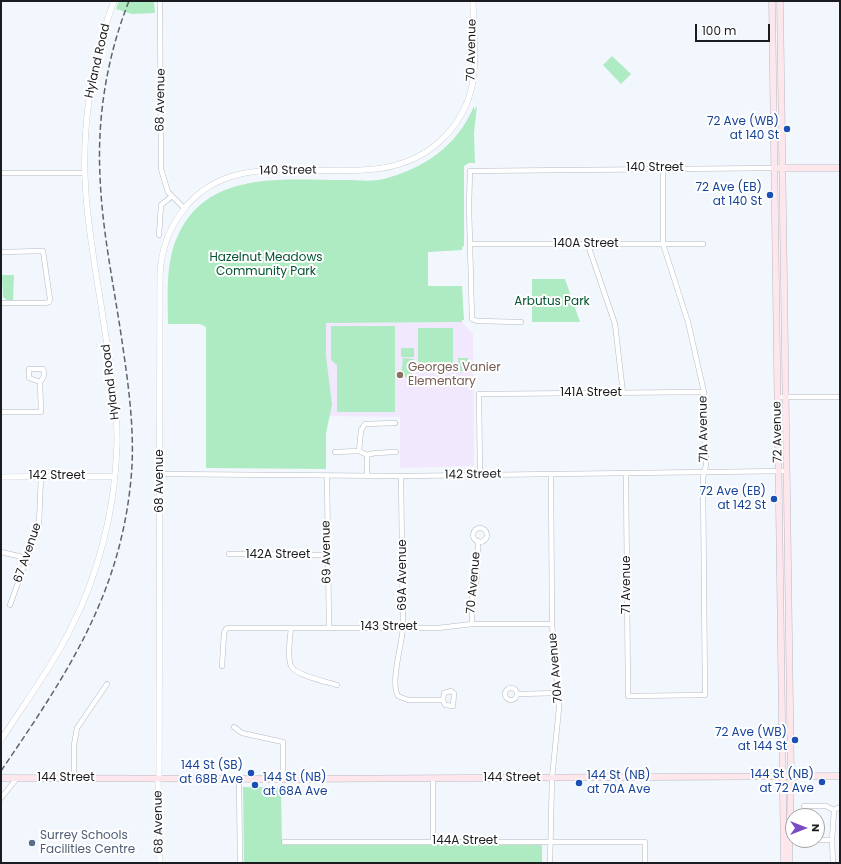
<!DOCTYPE html>
<style>
body{margin:0}
#map{position:relative;width:841px;height:864px;overflow:hidden;background:#f2f7fe;font-family:Poppins,sans-serif}
canvas{display:block}
.frame{position:absolute;inset:0;border:2px solid #1a1c1f;pointer-events:none}
.north{position:absolute;left:785px;top:808px;width:40px;height:40px;box-sizing:border-box;background:#fff;border:1px solid #a3a4a5;border-radius:50%;rotate:90deg;font-size:11px;font-weight:700;line-height:16px;text-align:center;color:#1a1c1f}
.north::after{content:'';display:block;margin:auto;width:14px;height:18px;background:#7a4cc4;clip-path:polygon(50% 0,100% 100%,50% 72%,0 100%)}
.scale{position:absolute;left:695px;top:24px;width:75px;height:18px;box-sizing:border-box;border:2px solid #1a1c1f;border-top:0;padding-left:5px;font-size:12px;line-height:14px;white-space:nowrap;color:#1a1c1f;-webkit-text-stroke:3px #fff;paint-order:stroke}
</style>
<div id="map">
<canvas width="841" height="864"></canvas>
<div class="frame"></div>
<div class="north">N</div>
<div class="scale">100 m</div>
</div>
<script>
const context = document.querySelector('canvas').getContext('2d');
context.lineJoin = 'round';
function fill(path, color) { context.fillStyle = color; context.fill(path, 'evenodd'); }
function strokePath(path, color, width, dash) { context.strokeStyle = color; context.lineWidth = width; context.lineCap = dash ? 'butt' : 'round'; context.setLineDash(dash || []); context.stroke(path); }
function label(font, color, halo, rows, align = 'center') {
  context.font = font + ' Poppins,sans-serif'; context.lineWidth = 4; context.setLineDash([]); context.textBaseline = 'middle'; context.strokeStyle = halo; context.fillStyle = color; for (const [text, x, y, turn = 0] of rows) {
    context.save(); context.translate(x, y); context.rotate((+turn || 0) * Math.PI / 180); context.textAlign = isNaN(turn) ? turn : align; if (halo) context.strokeText(text, 0, 0); context.fillText(text, 0, 0); context.restore();
  }
}
fill(new Path2D(`
 M462,322L473,334L474,466L400,468V417L326,416V323Z`), '#f1e8fe');
fill(new Path2D(`
 M119,1H154L155,13L132,14L116,9Z
 M612,56L631,74L621,84L603,65Z
 M474,106V110L477,106L474,133L475,163H469L464,166V246L462,247V250L428,252V286H462L464,320H462V322L326,323V356L332,405L326,433V469L206,468V327L200,324H168C168,300 166,275 172,252C196,168 278,180 345,180C358,180 372,182 384,179C425,168 457,146 474,106Z
 M2,275H14L13,300H7L3,297Z
 M532,279H565L580,322H532Z
 M331,326H395V412H337V365L331,360Z
 M418,328H453V372H418Z
 M401,348H414V357H401Z
 M403,358L414,359L412,374L407,378L401,375Z
 M458,358H468V371H459Z
 M243,787H281L282,845H542V863H244Z`), '#aeeac2');
const minor = new Path2D(`
 M160,1L161,169L168,192L184,208
 M1,173H85
 M159,235L161,205L172,196
 M470,244H703
 M588,245L615,324L623,393
 M1,252L43,251L50,299L49,302L45,303H1
 M521,322L477,321L472,319L469,207L470,171L774,168
 M777,397H840
 M1,412H41L40,382C44,377 45,375 43,369H29V378L40,382
 M359,451L361,430L365,424L395,423
 M335,452L359,451L367,455L375,453L396,452
 M626,473L628,696L705,695L703,478L706,465L704,392L688,322L663,244V168
 M160,474L401,476L787,471
 M480,475L479,394L704,392
 M327,476L329,628
 M367,476V455
 M401,476L403,627C402,645 390,682 398,696L408,700H443
 M473 535a7 7 0 1 1 14 0a7 7 0 1 1-14 0Z
 M1,552L27,558
 M229,554L327,555
 M10,605L39,524L41,476
 M472,624V597L477,578L478,541
 M291,628C290,639 287,656 291,666C295,675 327,682 337,685
 M222,666L224,633L226,629L228,628H438L472,624H552
 M505 694a6 6 0 1 1 12 0a6 6 0 1 1-12 0Z
 M451,691L454,693L453,706L445,705L443,700L444,693Z
 M517,694L559,693
 M234,727L242,733L283,742V779
 M74,778V745L77,728L107,684
 M433,778V841
 M239,779L240,863
 M1,798L17,778
 M804,806H826L834,810L840,807
 M790,840H832
 M284,842H645V863
 M550,863L552,778L559,708L552,624L551,474
 M833,863L832,840L834,810`);
const tertiary = new Path2D(`
 M1,477L114,476
 M1,740C24,704 50,670 69,632C99,575 115,509 117,445C118,403 109,360 103,318C97,278 89,236 86,195C81,129 91,63 114,1
 M159,777L160,275C161,252 167,232 181,213C242,127 367,208 439,142C452,131 462,116 468,100C479,72 473,31 473,1
 M158,781L160,863`);
const secondary = new Path2D(`
 M772,1L784,863
 M780,1L791,777L789,863
 M779,168H840
 M1,778L283,779L840,776`);
strokePath(minor, '#b5bac2', 5.5);
strokePath(tertiary, '#b5bac2', 6);
strokePath(secondary, '#b5bac2', 7);
strokePath(minor, '#fff', 4.5);
strokePath(tertiary, '#fff', 5.5);
strokePath(secondary, '#fee7ec', 6);
strokePath(new Path2D(`
 M1,771C69,671 124,590 132,466C134,424 128,382 122,341C114,286 102,231 100,176C97,117 107,56 129,1`), '#616468', 1.5, [6, 3]);
for (const [x, y, r, color] of [
 [787,129,4,"#1a4fb4"],
 [770,195,4,"#1a4fb4"],
 [400,375,4,"#8d6e63"],
 [774,499,4,"#1a4fb4"],
 [795,740,4,"#1a4fb4"],
 [251,773,4,"#1a4fb4"],
 [822,782,4,"#1a4fb4"],
 [579,783,4,"#1a4fb4"],
 [255,785,4,"#1a4fb4"],
 [32,843,4,"#5c6f8a"]
]) { const dot = new Path2D(); dot.arc(x, y, r, 0, 2 * Math.PI); context.fillStyle = color; context.fill(dot); strokePath(dot, '#fff', 1.5); }
label('12px', '#1a1c1f', '#fff', [
 ["70 Avenue",472,50,-89],
 ["Hyland Road",98,61,-77],
 ["68 Avenue",161,100,-89],
 ["140 Street",655,168],
 ["140 Street",288,171,-1],
 ["140A Street",586,244],
 ["Hyland Road",111,382,-97],
 ["141A Street",591,393],
 ["71A Avenue",704,429,-91],
 ["72 Avenue",778,432,-91],
 ["142 Street",473,475,-1],
 ["142 Street",57,476],
 ["68 Avenue",160,481,-90],
 ["69 Avenue",327,552,-91],
 ["67 Avenue",28,553,-71],
 ["142A Street",278,555],
 ["69A Avenue",403,575,-90],
 ["70 Avenue",474,583,-85],
 ["71 Avenue",627,585,-90],
 ["143 Street",389,627],
 ["70A Avenue",556,668,-95],
 ["144 Street",66,778],
 ["144 Street",512,778],
 ["68 Avenue",159,822,-91],
 ["144A Street",465,841]
]);
label('12px', '#164399', '#fff', [
 ["72 Ave (WB)",779,122],
 ["at 140 St",779,136],
 ["72 Ave (EB)",762,188],
 ["at 140 St",762,202],
 ["72 Ave (EB)",766,492],
 ["at 142 St",766,506],
 ["72 Ave (WB)",787,733],
 ["at 144 St",787,747],
 ["144 St (SB)",243,766],
 ["at 68B Ave",243,780],
 ["144 St (NB)",814,775],
 ["at 72 Ave",814,789],
 ["144 St (NB)",587,776,"left"],
 ["at 70A Ave",587,790,"left"],
 ["144 St (NB)",263,778,"left"],
 ["at 68A Ave",263,792,"left"]
], 'right');
label('12px', '#02542e', '#fff', [
 ["Hazelnut Meadows",266,258],
 ["Community Park",266,272],
 ["Arbutus Park",552,302]
]);
label('12px', '#785e54', '#fff', [
 ["Georges Vanier",408,368],
 ["Elementary",408,382]
], 'left');
label('12px', '#4e5e75', '#fff', [
 ["Surrey Schools",40,836],
 ["Facilities Centre",40,850]
], 'left');
</script>
